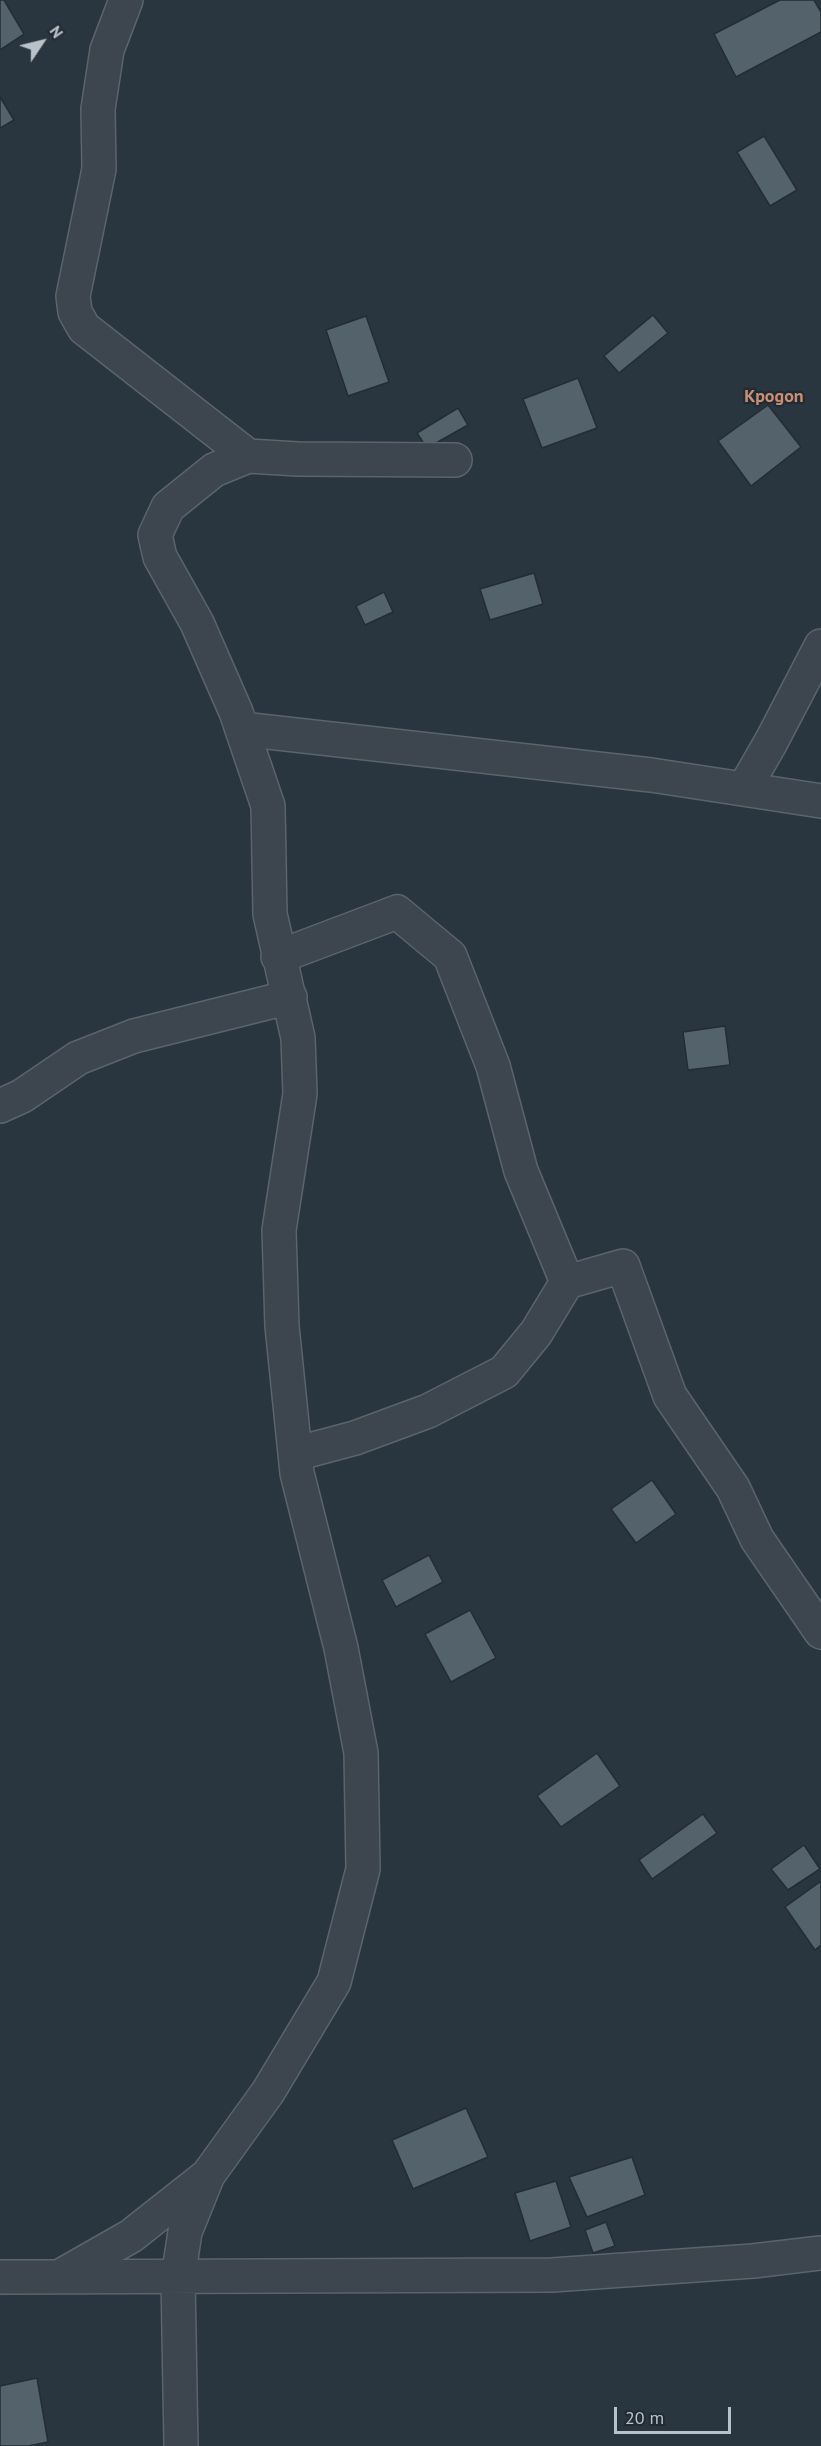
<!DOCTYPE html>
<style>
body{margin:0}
#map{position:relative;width:821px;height:2446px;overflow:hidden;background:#29353f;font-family:"PT Sans",sans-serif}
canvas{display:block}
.north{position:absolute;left:12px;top:12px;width:60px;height:60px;-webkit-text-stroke:4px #212b34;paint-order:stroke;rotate:55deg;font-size:16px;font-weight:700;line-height:24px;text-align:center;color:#b9c1c9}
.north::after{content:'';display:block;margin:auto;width:21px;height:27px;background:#b9c1c9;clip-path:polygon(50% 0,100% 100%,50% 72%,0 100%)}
.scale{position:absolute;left:614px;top:2407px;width:117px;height:27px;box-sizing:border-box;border:3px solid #b9c1c9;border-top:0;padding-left:8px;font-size:18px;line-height:21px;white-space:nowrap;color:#b9c1c9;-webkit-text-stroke:4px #212b34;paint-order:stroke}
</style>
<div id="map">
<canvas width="821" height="2446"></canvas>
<div class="north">N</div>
<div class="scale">20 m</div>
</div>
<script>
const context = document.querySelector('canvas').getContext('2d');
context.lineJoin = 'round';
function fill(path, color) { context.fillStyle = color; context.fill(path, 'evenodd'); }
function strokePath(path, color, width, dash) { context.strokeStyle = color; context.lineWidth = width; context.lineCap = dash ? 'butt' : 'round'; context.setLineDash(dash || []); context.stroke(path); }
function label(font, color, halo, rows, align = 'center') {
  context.font = font + ' "PT Sans",sans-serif'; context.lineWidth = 4.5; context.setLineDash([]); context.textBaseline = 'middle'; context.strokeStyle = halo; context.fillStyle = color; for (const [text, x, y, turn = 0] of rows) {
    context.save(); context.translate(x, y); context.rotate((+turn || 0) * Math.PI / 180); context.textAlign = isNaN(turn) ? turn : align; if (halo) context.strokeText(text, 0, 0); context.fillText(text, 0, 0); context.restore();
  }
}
const building = new Path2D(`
 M0,0H4L24,34L0,50Z
 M780,0H814L821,12V32L736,77L714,34Z
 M0,97L14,120L0,128Z
 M764,136L797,190L770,206L737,152Z
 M653,315L668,333L619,373L604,356Z
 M366,316L389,382L348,396L326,330Z
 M578,378L597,428L542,448L523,399Z
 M768,405L801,447L751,486L718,441Z
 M458,408L468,425L427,448L417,433Z
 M534,573L543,604L490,620L480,589Z
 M384,592L393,612L365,625L356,606Z
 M725,1026L730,1065L688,1070L683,1032Z
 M652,1480L676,1514L636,1543L611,1509Z
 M429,1555L443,1582L396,1607L382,1580Z
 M470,1610L496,1658L451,1682L425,1634Z
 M597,1753L620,1786L561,1827L537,1796Z
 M703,1814L717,1833L652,1879L639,1860Z
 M804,1845L820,1869L788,1890L771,1869Z
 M821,1881V1945L815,1950L785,1907Z
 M466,2108L488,2157L413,2189L392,2140Z
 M632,2157L645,2195L587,2217L569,2177Z
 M556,2181L571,2227L530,2241L515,2193Z
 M606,2222L615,2246L593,2253L585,2230Z
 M37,2378L48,2442L28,2446H0V2386Z`);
fill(building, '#54626b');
strokePath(building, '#232d36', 1.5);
const minor = new Path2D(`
 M126,0L107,50L98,109L99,169L73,296L75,312L84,328L248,456
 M242,729L651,775L821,801
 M744,789L771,742L821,646
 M278,957L397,912L450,956L493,1066L521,1171L567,1282L536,1333L504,1372L428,1411L355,1438L295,1454
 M0,1106L22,1096L78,1058L134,1036L290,997
 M567,1282L623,1266L670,1396L733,1488L757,1539L821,1632
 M0,2277L552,2275L753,2261L821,2253
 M59,2277L131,2236L207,2176
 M181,2446L178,2278L185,2232L208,2175L268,2092L334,1982L363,1869L361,1753L341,1648L297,1473L282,1326L279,1230L300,1094L298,1038L270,914L268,806L236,712L197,623L160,557L155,535L168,507L214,470L248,456L298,459L455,460`);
strokePath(minor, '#5a646c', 36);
strokePath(minor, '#3d464f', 33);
label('bold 18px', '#cb8e73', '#212b34', [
 ["Kpogon",774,397]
]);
</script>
